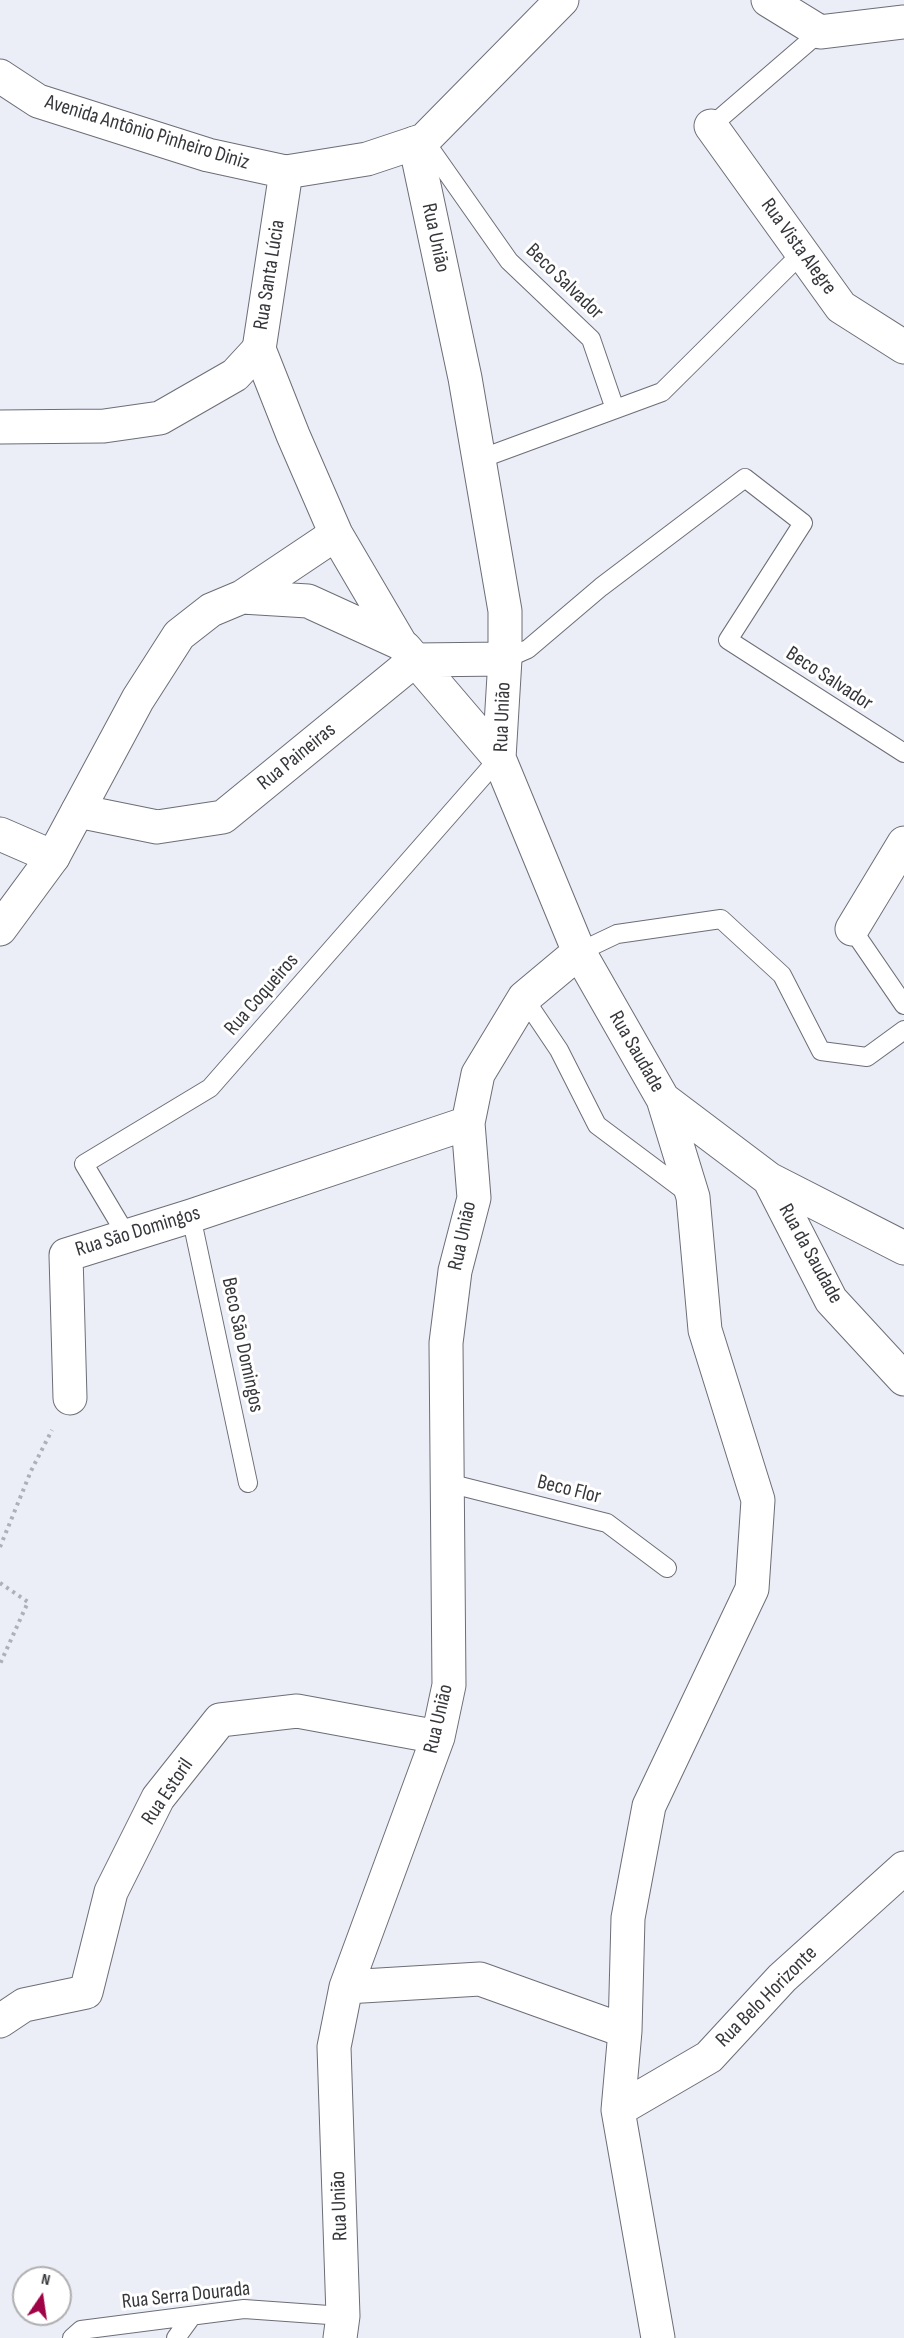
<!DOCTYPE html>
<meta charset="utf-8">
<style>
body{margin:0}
#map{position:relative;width:904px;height:2338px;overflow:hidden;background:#ebedf7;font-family:"Sofia Sans Condensed",sans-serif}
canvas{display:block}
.north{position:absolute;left:12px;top:2266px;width:60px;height:60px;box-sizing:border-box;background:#fff;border:2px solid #afafb1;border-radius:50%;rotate:13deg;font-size:16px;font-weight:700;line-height:24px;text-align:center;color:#36373b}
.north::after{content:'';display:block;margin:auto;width:21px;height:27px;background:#a00345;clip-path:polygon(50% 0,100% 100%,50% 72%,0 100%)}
</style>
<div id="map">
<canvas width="904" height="2338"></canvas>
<div class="north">N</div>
</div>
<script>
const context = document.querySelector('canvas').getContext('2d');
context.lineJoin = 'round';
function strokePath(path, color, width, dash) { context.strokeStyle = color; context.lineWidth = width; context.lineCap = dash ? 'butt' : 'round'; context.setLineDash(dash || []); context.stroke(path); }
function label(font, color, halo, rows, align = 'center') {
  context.font = font + ' "Sofia Sans Condensed",sans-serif'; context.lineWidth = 6; context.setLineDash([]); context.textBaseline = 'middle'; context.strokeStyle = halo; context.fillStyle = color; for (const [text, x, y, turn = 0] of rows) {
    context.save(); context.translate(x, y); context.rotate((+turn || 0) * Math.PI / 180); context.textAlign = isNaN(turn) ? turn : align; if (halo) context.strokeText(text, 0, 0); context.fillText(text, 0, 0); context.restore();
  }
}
const lane = new Path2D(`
 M711,126L820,32
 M424,140L509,261L591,339L615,409
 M480,459L662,392L802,253
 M505,659L528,649L601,587L745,478L803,523L728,640L904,753
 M852,929L904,1005
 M579,952L617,934L721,919L782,975L821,1051L867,1057L904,1030
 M524,998L559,1050L597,1125L689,1194
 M191,1216L248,1483
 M127,1236L84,1164L210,1088L499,758
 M448,1483L607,1523L667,1568
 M72,2338L81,2330L244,2309L343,2316
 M176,2338L192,2316`);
const street = new Path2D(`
 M768,0L820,32L904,22
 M711,126L841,307L904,347
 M0,427L104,426L160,418L235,375L259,349
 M405,648L499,758
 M78,811L157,827L223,817L415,660L505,659
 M0,834L53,857
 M852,929L904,843
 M579,952L663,1099L769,1179L904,1248
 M769,1179L831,1300L904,1379
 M70,1398L66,1255L191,1216L468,1123
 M346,1987L480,1979L625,2031
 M0,2021L24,2005L86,1992L111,1892L158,1798L220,1720L297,1711L438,1737
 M618,2110L709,2057L782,1978L904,1868
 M340,2338L343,2316L334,2047L346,1987L438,1737L449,1685L446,1343L455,1271L474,1198L468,1123L478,1074L524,998L579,952L499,758L505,659V611L465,378L415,143
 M658,2338L618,2110L625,2031L628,1918L649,1806L752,1589L758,1500L705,1330L693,1197L663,1099`);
const secondary = new Path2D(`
 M0,76L38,101L208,155L286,172L367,159L424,140L562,0
 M286,172L259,349L293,435L336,534L400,643
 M242,597L308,601L400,643
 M0,929L53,857L138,699L179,635L211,610L242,597L336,534`);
strokePath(lane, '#6c6e77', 20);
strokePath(street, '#6c6e77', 35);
strokePath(secondary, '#6c6e77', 35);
strokePath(new Path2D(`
 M0,1547L31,1471L52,1430
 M0,1583L28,1602L0,1664`), '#aeb0b8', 4, [3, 4.5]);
strokePath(lane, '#fff', 18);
strokePath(street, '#fff', 33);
strokePath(secondary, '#fff', 33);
label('21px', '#36373b', '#fff', [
 ["Avenida Antônio Pinheiro Diniz",147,133,17],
 ["Rua União",435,238,78],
 ["Rua Vista Alegre",798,247,54],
 ["Rua Santa Lúcia",270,275,-81],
 ["Beco Salvador",564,282,44],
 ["Beco Salvador",829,679,33],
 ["Rua União",503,717,-88],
 ["Rua Paineiras",297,757,-39],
 ["Rua Coqueiros",262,995,-49],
 ["Rua Saudade",636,1052,60],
 ["Rua São Domingos",138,1232,-17],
 ["Rua União",463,1236,-78],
 ["Rua da Saudade",810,1254,61],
 ["Beco São Domingos",242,1345,78],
 ["Beco Flor",569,1490,14],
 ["Rua União",439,1719,-77],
 ["Rua Estoril",168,1792,-56],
 ["Rua Belo Horizonte",767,1997,-45],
 ["Rua União",340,2206,-92],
 ["Rua Serra Dourada",186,2296,-6]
]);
</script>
